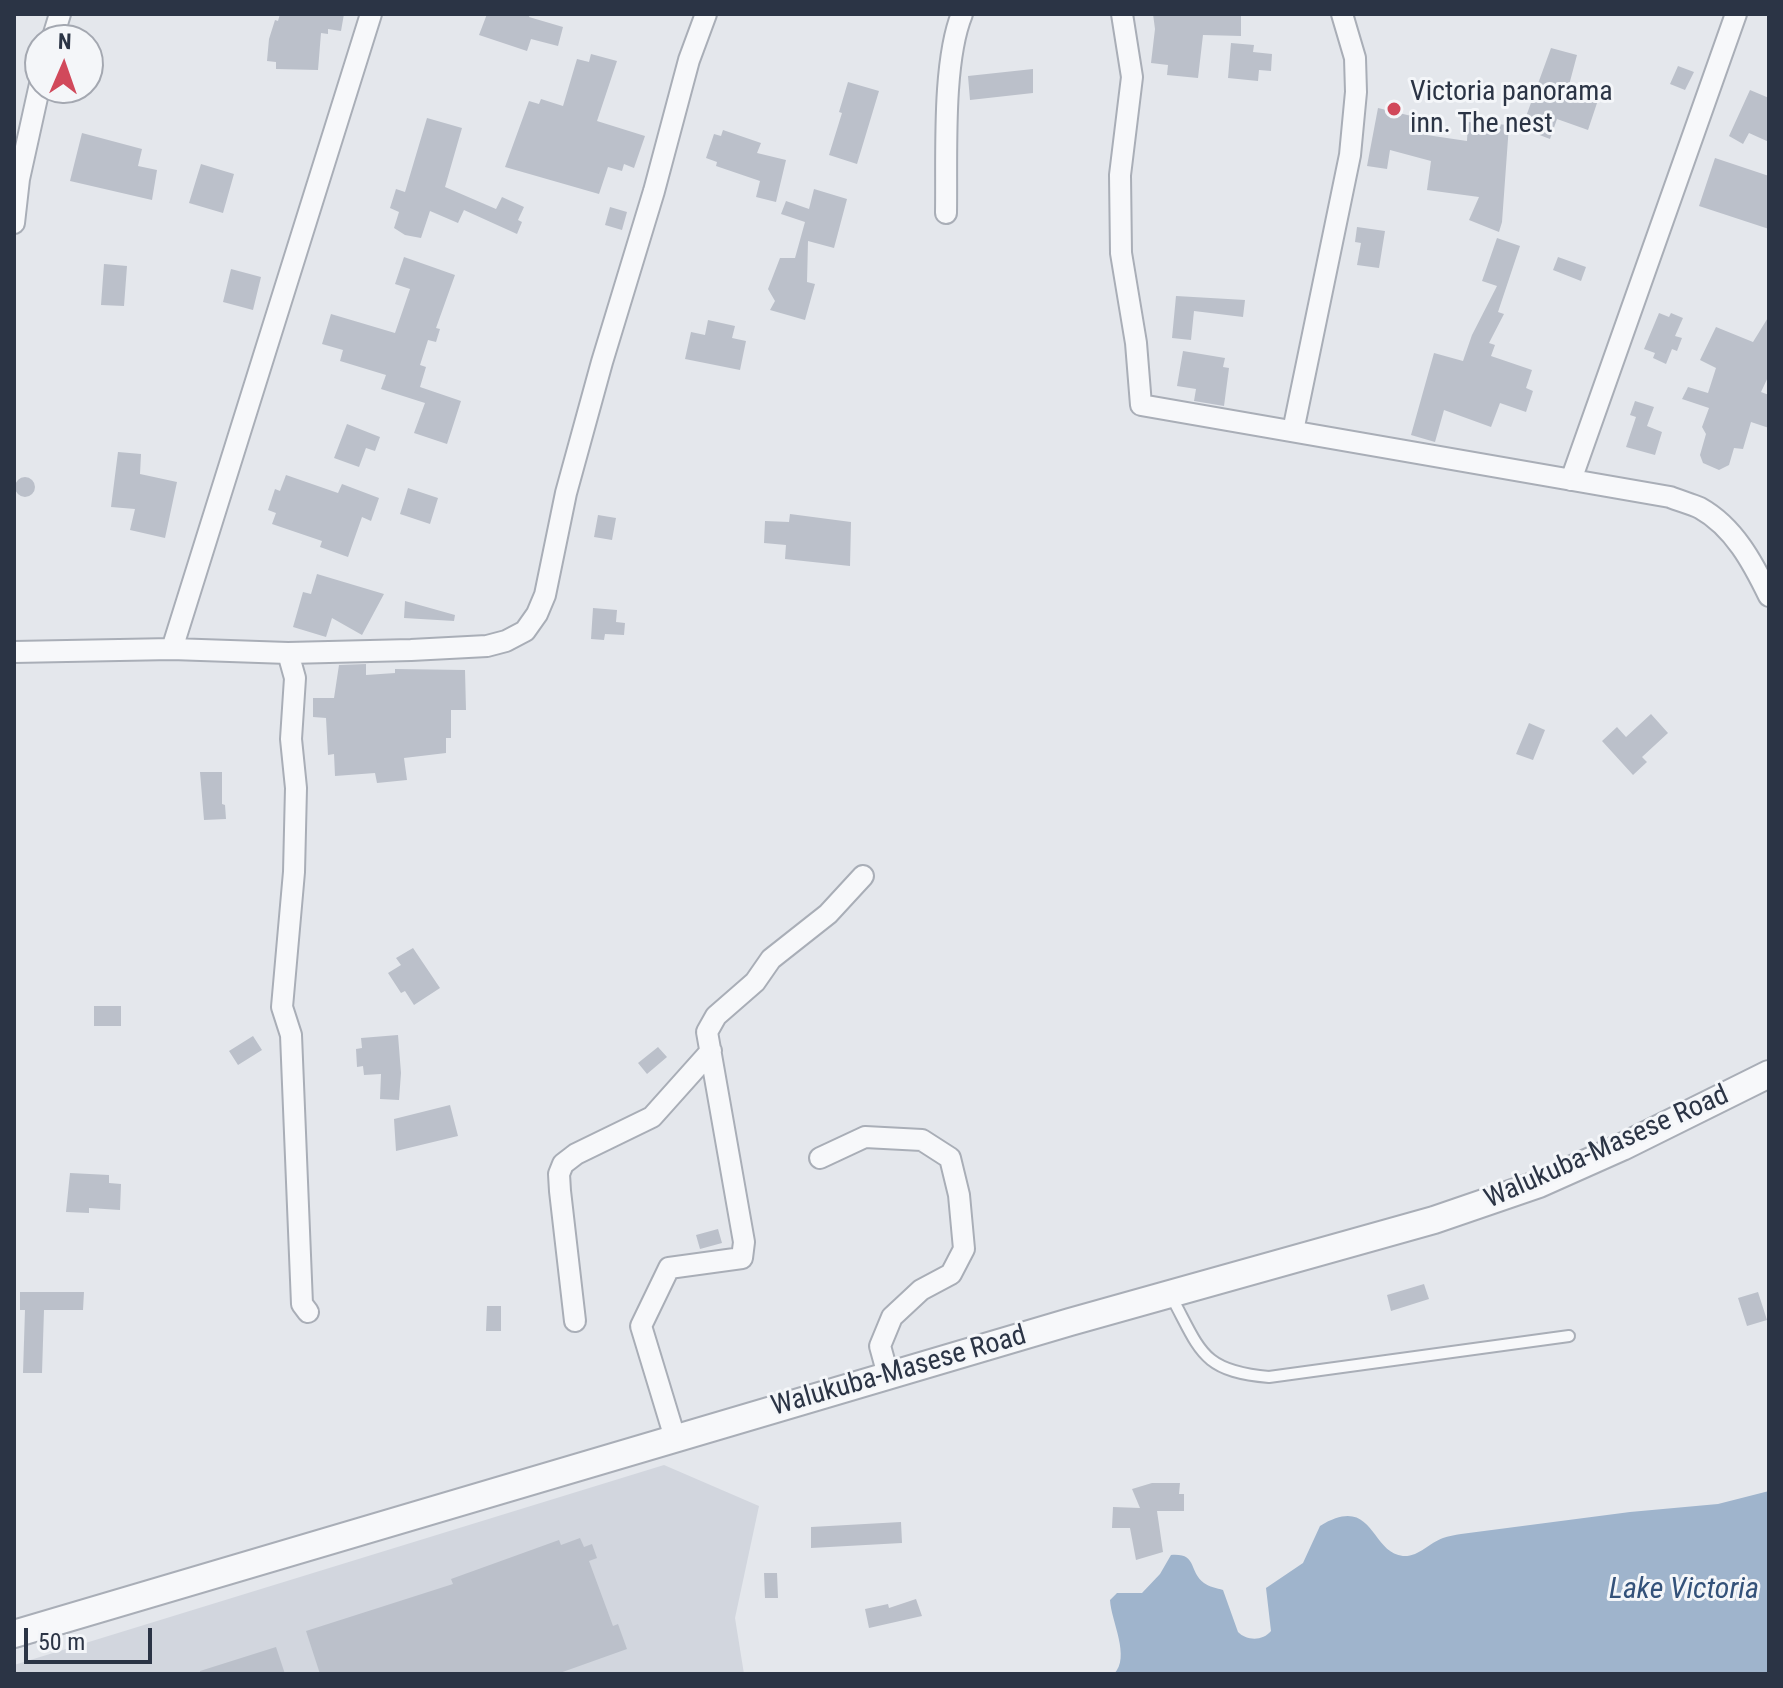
<!DOCTYPE html>
<style>
body{margin:0}
#map{position:relative;width:1783px;height:1688px;overflow:hidden;background:#e4e7ec;font-family:"Roboto Condensed",sans-serif}
canvas{display:block}
.frame{position:absolute;inset:0;border:16px solid #2b3445;pointer-events:none}
.north{position:absolute;left:24px;top:24px;width:80px;height:80px;box-sizing:border-box;background:#f4f6f9;border:2px solid #a4a8b1;border-radius:50%;rotate:2deg;font-size:22px;font-weight:700;line-height:32px;text-align:center;color:#2b3445}
.north::after{content:'';display:block;margin:auto;width:28px;height:36px;background:#d1495b;clip-path:polygon(50% 0,100% 100%,50% 72%,0 100%)}
.scale{position:absolute;left:24px;top:1628px;width:128px;height:36px;box-sizing:border-box;border:4px solid #2b3445;border-top:0;padding-left:10px;font-size:24px;line-height:28px;white-space:nowrap;color:#2b3445;-webkit-text-stroke:6px #f4f6f9;paint-order:stroke}
</style>
<div id="map">
<canvas width="1783" height="1688"></canvas>
<div class="frame"></div>
<div class="north">N</div>
<div class="scale">50 m</div>
</div>
<script>
const context = document.querySelector('canvas').getContext('2d');
context.lineJoin = 'round';
function fill(path, color) { context.fillStyle = color; context.fill(path, 'evenodd'); }
function strokePath(path, color, width, dash) { context.strokeStyle = color; context.lineWidth = width; context.lineCap = dash ? 'butt' : 'round'; context.setLineDash(dash || []); context.stroke(path); }
function label(font, color, halo, rows, align = 'center') {
  context.font = font + ' "Roboto Condensed",sans-serif'; context.lineWidth = 6; context.setLineDash([]); context.textBaseline = 'middle'; context.strokeStyle = halo; context.fillStyle = color; for (const [text, x, y, turn = 0] of rows) {
    context.save(); context.translate(x, y); context.rotate((+turn || 0) * Math.PI / 180); context.textAlign = isNaN(turn) ? turn : align; if (halo) context.strokeText(text, 0, 0); context.fillText(text, 0, 0); context.restore();
  }
}
fill(new Path2D(`
 M664,1465L759,1506L735,1618L744,1674H14V1665Z`), '#d2d6de');
fill(new Path2D(`
 M1769,1491V1674H1114C1131,1657 1111,1621 1110,1600L1117,1593H1142L1160,1574L1171,1555C1198,1553 1188,1571 1204,1583C1209,1587 1217,1588 1223,1590L1238,1632C1247,1641 1263,1641 1271,1631L1266,1588L1303,1563L1320,1526C1374,1493 1370,1553 1403,1556C1419,1557 1429,1543 1443,1538C1448,1536 1455,1535 1461,1534L1630,1512L1718,1504Z`), '#9fb4cc');
fill(new Path2D(`
 M280,14H344L341,31L328,29V34L321,33L318,70L276,69V62L267,61L269,39L275,20L278,21Z
 M487,14H530L529,17L563,27L558,46L531,39L527,51L479,35Z
 M1153,14H1241V36L1203,35L1198,78L1167,75L1168,65L1151,63L1155,29Z
 M1231,43L1254,45L1253,52L1272,54L1271,71L1259,70L1258,81L1228,78Z
 M1551,48L1577,55L1568,89L1598,100L1588,130L1557,119L1550,139L1537,134L1539,128L1524,122Z
 M591,54L617,61L597,121L645,136L634,168L624,164L622,171L608,167L599,194L505,167L529,101L539,104L541,99L563,106L577,59L589,62Z
 M1678,66L1694,72L1685,90L1670,84Z
 M1033,69V93L970,100L968,76Z
 M848,82L879,91L857,164L829,155L842,113L839,112Z
 M1750,90L1769,98V142L1749,133L1743,144L1729,136Z
 M1378,108L1424,119L1420,134L1467,141L1468,122L1509,125L1502,222L1499,232L1469,220L1479,197L1427,190L1431,161L1390,150L1387,169L1367,166Z
 M427,118L462,128L445,187L496,209L502,197L524,207L518,220L522,222L517,234L464,210L458,223L430,211L421,238L405,235L394,228L399,212L390,208L396,189L405,192Z
 M723,130L761,143L757,153L786,160L776,202L756,197L760,181L716,166L717,162L706,158L714,134L721,136Z
 M82,133L142,149L138,166L157,170L152,200L70,181Z
 M1715,158L1769,176V229L1699,206Z
 M201,164L234,174L223,213L189,203Z
 M814,189L847,199L834,248L808,241L807,282L815,284L805,320L770,310L775,301L768,289L780,258H795L805,222L781,214L786,201L809,209Z
 M610,207L627,212L622,230L605,225Z
 M1357,227L1385,231L1379,268L1357,265L1361,243L1355,242Z
 M1497,238L1520,246L1498,312L1504,314L1489,343L1495,345L1491,356L1532,370L1526,388L1533,391L1526,412L1500,403L1491,427L1444,410L1435,442L1411,435L1434,353L1463,361L1472,335L1497,286L1482,281Z
 M404,257L455,275L436,328L440,329L436,342L428,340L420,365L426,367L420,387L461,401L447,444L414,433L425,403L381,389L386,375L340,361L343,350L322,344L331,314L395,333L410,289L395,284Z
 M1558,257L1586,267L1581,281L1553,270Z
 M104,264L127,266L124,306L101,305Z
 M231,269L261,277L253,310L223,302Z
 M1176,296L1245,300L1243,317L1194,311L1191,340L1172,338Z
 M1659,313L1669,317L1671,313L1683,318L1675,336L1682,338L1677,351L1672,349L1666,364L1653,358L1655,353L1644,349Z
 M1769,316V375L1761,392L1769,395V428L1751,422L1743,449L1734,448L1729,465L1719,470L1703,463L1700,455L1706,434L1702,427L1709,408L1682,399L1688,387L1708,393L1716,368L1700,360L1716,327L1753,342Z
 M708,320L735,326L732,338L746,341L740,370L685,359L691,332L705,335Z
 M1183,351L1225,358L1223,367L1229,368L1224,406L1194,401L1196,389L1177,386Z
 M1635,401L1654,407L1647,426L1662,432L1655,455L1626,447L1636,417L1630,415Z
 M347,424L380,437L375,451L366,448L359,467L334,458Z
 M118,452L141,454L140,474L177,482L165,538L130,530L135,509L111,507Z
 M286,475L338,493L342,484L379,498L371,521L362,517L348,557L320,547L322,541L272,524L276,513L268,510L275,489L280,491Z
 M15 487a10 10 0 1 1 20 0a10 10 0 1 1-20 0Z
 M408,488L438,498L430,524L400,514Z
 M790,514L851,522L850,566L785,559L786,545L764,543L765,521L789,522Z
 M598,515L616,518L612,540L594,537Z
 M317,574L384,594L362,635L332,618L326,637L293,627L303,592L311,594Z
 M405,601L455,615L454,621L404,618Z
 M593,608L617,610L616,622L625,623L624,635L605,634L604,640L591,639Z
 M366,664V675L395,673V669L465,670L466,710H451V738H446V753L404,758L407,780L377,783L375,773L335,776L334,754L328,755L326,718L313,717V698H334L339,665Z
 M1651,714L1668,733L1642,757L1647,762L1633,775L1602,741L1617,727L1626,737Z
 M1529,723L1545,730L1533,760L1516,754Z
 M200,772H222V804L225,805L226,819L204,820Z
 M413,948L440,988L414,1005L405,991L401,993L388,973L401,965L396,958Z
 M94,1006H121V1026H94Z
 M398,1035L401,1073L399,1100L380,1099L381,1074L364,1075L363,1066L357,1067L356,1049L362,1048L361,1038Z
 M253,1036L262,1050L238,1065L229,1051Z
 M658,1047L667,1057L647,1074L638,1063Z
 M450,1105L458,1136L396,1151L394,1119Z
 M70,1173L109,1175V1183L121,1184L120,1210L89,1208V1213L66,1212Z
 M718,1229L722,1243L700,1249L696,1235Z
 M1424,1284L1429,1299L1391,1311L1387,1295Z
 M20,1292H84L83,1310H44L42,1373H23L25,1310H20Z
 M1758,1292L1767,1320L1747,1326L1738,1298Z
 M487,1306H501V1331H486Z
 M1152,1483H1180L1179,1494H1184V1511H1157L1163,1552L1136,1560L1130,1528H1112L1113,1507L1140,1508L1132,1489Z
 M901,1522L902,1543L811,1548V1527Z
 M580,1538L584,1547L592,1544L597,1558L589,1561L613,1626L618,1624L627,1649L557,1674H320L306,1631L453,1584L451,1579L559,1540L561,1545Z
 M764,1573H777L778,1598H765Z
 M916,1599L922,1616L869,1628L865,1609L888,1604L889,1608Z
 M276,1647L285,1674H200V1671Z`), '#bbc0ca');
const service = new Path2D(`
 M1171,1296C1201,1351 1201,1371 1269,1377L1569,1336`);
const minor = new Path2D(`
 M1122,14L1132,77L1120,175L1121,253L1136,343L1141,405L1670,497C1680,501 1691,504 1700,508C1734,527 1753,563 1769,596
 M52,40L60,14
 M946,213C947,158 942,63 962,14
 M14,223L19,179L40,84
 M1293,431L1350,155L1356,92L1355,58L1342,14
 M1571,480L1736,14
 M172,649L371,14
 M14,652L172,649L288,653L411,650L487,646L506,641L525,631L537,614L545,595L566,493L602,362L654,191L689,60L706,14
 M288,653L295,678L291,739L296,788L294,872L282,1007L291,1035L302,1304L308,1312
 M820,1158L865,1137L922,1140L950,1158L959,1195L964,1249L951,1274L921,1290L892,1317L880,1346L888,1375
 M575,1321L560,1191L559,1174L563,1164L576,1154L652,1117L711,1051
 M675,1438L641,1326L669,1268L742,1258L744,1242L707,1032L716,1016L755,982L771,959L828,914L863,876`);
const tertiary = new Path2D(`
 M14,1634L1070,1322L1434,1220L1539,1184L1622,1147L1769,1074`);
strokePath(service, '#a9aeb7', 14);
strokePath(minor, '#a9aeb7', 24);
strokePath(tertiary, '#a9aeb7', 30);
strokePath(service, '#f7f8fa', 10);
strokePath(minor, '#f7f8fa', 20);
strokePath(tertiary, '#f7f8fa', 26);
for (const [x, y, r, color] of [
 [1394,109,8,"#d1495b"]
]) { const dot = new Path2D(); dot.arc(x, y, r, 0, 2 * Math.PI); context.fillStyle = color; context.fill(dot); strokePath(dot, '#f4f6f9', 3); }
label('28px', '#2b3445', '#f4f6f9', [
 ["Victoria panorama",1410,93],
 ["inn. The nest",1410,125]
], 'left');
label('28px', '#2b3445', '#f4f6f9', [
 ["Walukuba-Masese Road",1607,1148,-24],
 ["Walukuba-Masese Road",899,1372,-16]
]);
label('italic 30px', '#34527a', '#f4f6f9', [
 ["Lake Victoria",1684,1590]
]);
</script>
